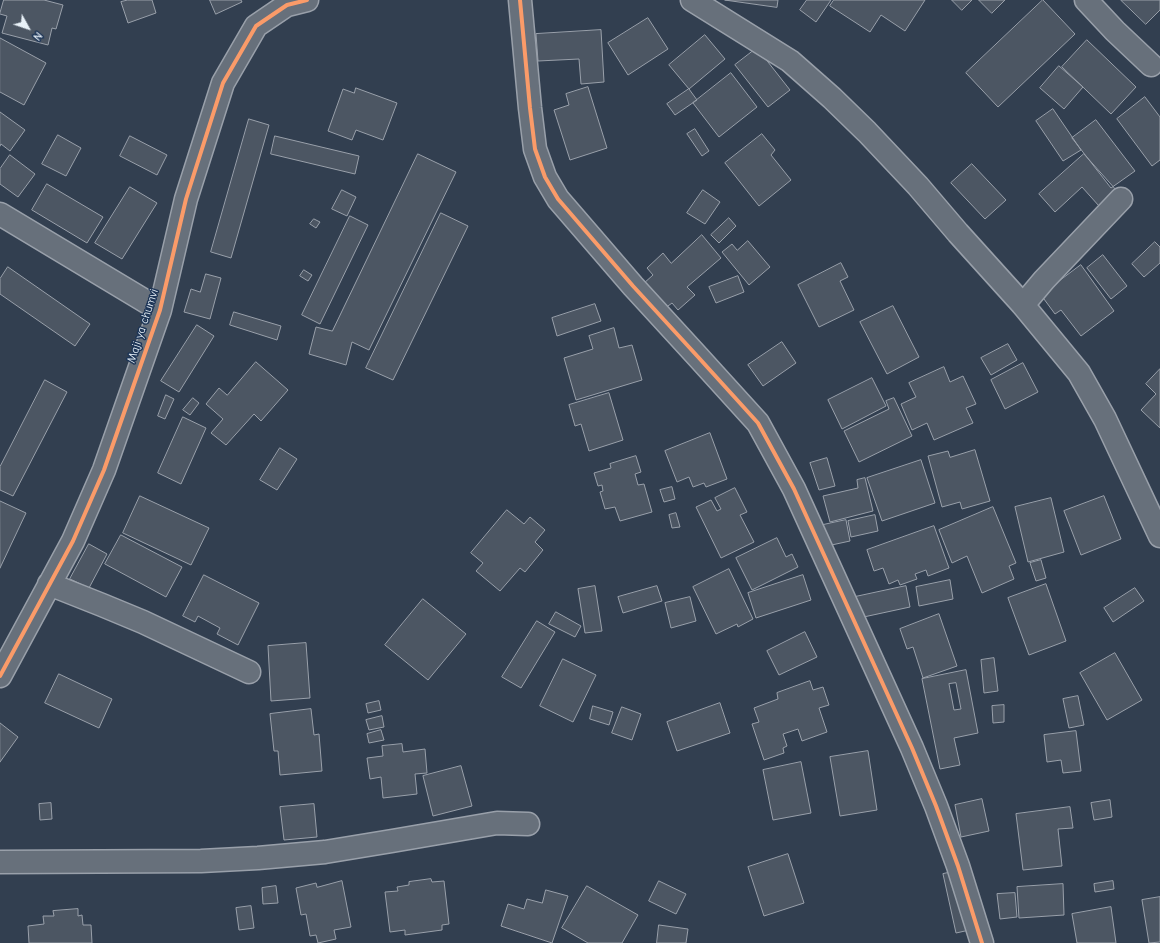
<!DOCTYPE html>
<style>
body{margin:0}
#map{position:relative;width:1160px;height:943px;overflow:hidden;background:#323f50;font-family:"Comic Neue",sans-serif}
canvas{display:block}
.north{position:absolute;left:8px;top:8px;width:40px;height:40px;-webkit-text-stroke:3px #1d3557;paint-order:stroke;rotate:130deg;font-size:11px;font-weight:700;line-height:16px;text-align:center;color:#e8f1f8}
.north::after{content:'';display:block;margin:auto;width:14px;height:18px;background:#e8f1f8;clip-path:polygon(50% 0,100% 100%,50% 72%,0 100%)}
</style>
<div id="map">
<canvas width="1160" height="943"></canvas>
<div class="north">N</div>
</div>
<script>
const context = document.querySelector('canvas').getContext('2d');
context.lineJoin = 'round';
function fill(path, color) { context.fillStyle = color; context.fill(path, 'evenodd'); }
function strokePath(path, color, width, dash) { context.strokeStyle = color; context.lineWidth = width; context.lineCap = dash ? 'butt' : 'round'; context.setLineDash(dash || []); context.stroke(path); }
function label(font, color, halo, rows, align = 'center') {
  context.font = font + ' "Comic Neue",sans-serif'; context.lineWidth = 3; context.setLineDash([]); context.textBaseline = 'middle'; context.strokeStyle = halo; context.fillStyle = color; for (const [text, x, y, turn = 0] of rows) {
    context.save(); context.translate(x, y); context.rotate((+turn || 0) * Math.PI / 180); context.textAlign = isNaN(turn) ? turn : align; if (halo) context.strokeText(text, 0, 0); context.fillText(text, 0, 0); context.restore();
  }
}
const building = new Path2D(`
 M4,0H44L63,5L56,29L52,28L48,45L2,33L7,16L0,14Z
 M128,0H152L156,13L128,23L121,2Z
 M210,0H241L242,2L216,14Z
 M725,0H778L777,7Z
 M807,0H831L816,22L800,10Z
 M834,0H925L905,31L881,15L870,32L830,6Z
 M952,0H972L962,10Z
 M979,0H1005L992,13Z
 M1043,0L1075,34L998,107L966,73Z
 M1121,0H1160V10L1146,24Z
 M648,18L668,49L628,75L608,43Z
 M601,30L604,82L581,84L579,59L538,61L536,34Z
 M705,35L725,59L689,89L669,65Z
 M0,38L46,63L24,105L0,92Z
 M1087,40L1136,87L1111,114L1062,67Z
 M757,48L790,90L768,107L735,65Z
 M1059,66L1083,87L1064,109L1040,88Z
 M731,73L757,107L719,137L693,103Z
 M588,87L607,148L570,160L554,110L569,105L566,94Z
 M356,88L397,103L383,140L356,130L352,140L328,131L343,89L354,93Z
 M689,89L697,100L675,115L667,104Z
 M1145,97L1160,117V160L1152,166L1117,119Z
 M1053,109L1081,150L1063,161L1036,121Z
 M0,112L25,130L10,151L1,144L0,146Z
 M249,119L269,125L231,258L211,252Z
 M1096,120L1135,171L1111,188L1072,138Z
 M695,129L709,151L702,156L687,134Z
 M762,134L775,150L771,155L791,180L759,206L725,163Z
 M58,135L81,148L66,176L42,164Z
 M130,136L167,155L157,175L120,156Z
 M275,136L359,156L355,174L271,154Z
 M418,154L456,172L369,350L352,342L346,365L309,354L316,327L332,331Z
 M1084,154L1117,191L1099,206L1082,187L1055,212L1039,194Z
 M10,155L35,174L18,197L0,184V169Z
 M972,164L1006,200L985,219L951,183Z
 M47,184L103,217L87,243L32,210Z
 M130,187L157,203L122,259L95,243Z
 M342,190L356,197L347,216L332,209Z
 M703,190L720,202L705,224L687,213Z
 M441,213L468,226L393,380L366,368Z
 M350,216L368,225L320,324L302,315Z
 M729,218L736,226L719,243L711,235Z
 M314,219L320,222L316,228L310,224Z
 M702,235L721,258L687,287L695,295L678,310L672,303L664,309L643,284L653,275L647,268L663,253L671,263Z
 M748,241L770,267L749,285L722,252L732,244L737,250Z
 M1155,242L1160,247V263L1144,277L1132,264Z
 M1103,255L1127,286L1111,299L1087,268Z
 M841,263L848,277L840,281L854,310L819,327L798,285Z
 M1081,265L1114,311L1081,336L1061,310L1055,314L1041,295Z
 M8,267L90,324L75,346L0,294V279Z
 M304,270L312,275L308,281L300,276Z
 M206,274L221,278L210,319L184,312L191,289L200,292Z
 M738,276L744,292L716,303L709,287Z
 M595,304L601,321L557,336L552,318Z
 M893,306L919,357L887,374L860,322Z
 M234,312L281,326L277,340L230,325Z
 M197,325L214,336L179,392L161,381Z
 M614,328L619,348L632,345L642,380L576,400L564,358L593,349L589,336Z
 M782,342L796,363L763,386L748,365Z
 M1008,344L1017,360L991,375L981,358Z
 M256,362L288,390L261,421L254,414L226,445L211,433L223,419L206,404L219,388L227,395Z
 M1023,363L1038,392L1005,409L991,380Z
 M944,367L950,382L963,376L976,404L966,408L973,423L934,440L927,423L912,430L901,404L916,397L909,383Z
 M1160,369V428L1141,410L1156,394L1146,384Z
 M872,378L886,406L842,429L828,400Z
 M45,380L67,392L13,496L0,490V467Z
 M609,393L623,440L589,451L581,424L575,426L569,405Z
 M166,395L174,399L165,419L158,416Z
 M193,398L199,403L190,415L183,410Z
 M894,398L912,436L859,462L844,431L889,409L886,401Z
 M183,417L206,428L181,484L158,473Z
 M710,433L727,479L706,487L704,483L693,487L689,477L677,482L665,451Z
 M280,448L297,459L277,490L260,480Z
 M975,450L990,501L962,509L960,502L942,507L928,456L948,451L950,457Z
 M636,456L641,472L635,474L638,485L644,484L652,512L620,521L615,507L605,509L600,492L603,491L602,485L598,486L594,473L611,468L610,464Z
 M827,458L835,486L819,490L810,463Z
 M921,460L935,503L882,521L867,478Z
 M865,478L873,511L830,522L823,496L858,488L857,480Z
 M672,487L675,499L664,502L660,490Z
 M735,488L747,512L740,515L754,542L721,558L696,507L711,500L717,511L721,509L715,498Z
 M140,496L209,528L191,565L123,533Z
 M1104,496L1121,539L1081,555L1064,511Z
 M1051,498L1064,552L1028,562L1015,507Z
 M0,501L26,513L0,568Z
 M993,507L1016,563L1009,566L1014,579L982,593L967,556L952,563L939,530Z
 M507,510L524,524L530,517L545,530L535,542L543,550L525,572L520,568L500,591L476,571L483,563L471,553Z
 M676,513L680,527L672,528L669,515Z
 M875,515L878,531L851,537L848,521Z
 M846,520L850,541L827,546L823,525Z
 M934,526L949,568L928,576L926,570L915,574L917,579L900,585L898,580L889,584L883,568L874,571L867,550Z
 M121,535L182,567L166,597L105,564Z
 M777,538L786,557L792,554L798,567L752,590L736,558Z
 M89,544L107,554L89,588L70,579Z
 M1041,560L1046,578L1036,581L1030,563Z
 M729,569L753,619L738,627L737,624L716,634L693,587Z
 M204,575L259,603L238,645L217,634L220,628L198,616L195,622L183,616Z
 M803,575L811,600L756,618L748,593Z
 M950,580L953,599L919,606L916,587Z
 M1046,584L1066,641L1029,655L1008,598Z
 M595,586L602,631L585,633L578,589Z
 M657,586L662,601L623,613L618,597Z
 M906,586L910,607L859,618L855,597Z
 M1135,588L1144,601L1113,622L1104,608Z
 M690,597L696,621L671,628L665,603Z
 M423,599L466,634L428,680L385,645Z
 M556,612L581,626L575,637L549,624Z
 M939,614L957,666L923,678L913,647L907,649L900,629Z
 M537,621L555,632L521,688L502,677Z
 M805,632L817,657L779,675L767,651Z
 M306,643L310,698L271,701L268,646Z
 M1115,653L1142,700L1107,720L1080,673Z
 M994,658L998,691L984,693L981,660Z
 M563,659L596,675L573,722L540,706Z
 M966,670L978,733L954,738L960,765L940,769L922,679ZM956,683L961,709L954,710L949,684Z
 M59,674L112,699L99,728L45,703Z
 M810,681L813,690L823,687L829,705L819,708L827,732L802,741L798,729L783,734L787,746L783,748L784,753L764,760L752,724L759,722L754,708L778,699L777,693Z
 M1078,696L1084,725L1069,728L1063,699Z
 M379,701L381,710L368,713L366,704Z
 M720,703L730,733L677,751L667,722Z
 M1004,705V722L993,723L992,706Z
 M593,706L613,712L609,725L590,719Z
 M622,707L641,714L632,740L612,733Z
 M311,709L314,735L319,734L322,771L280,775L278,751H274L270,714Z
 M382,716L384,727L369,730L366,720Z
 M0,723L18,737L0,762Z
 M381,730L384,740L369,743L367,734Z
 M1076,731L1081,771L1063,773L1061,760L1047,762L1044,735Z
 M402,744L403,752L425,749L427,773L415,774L417,794L383,798L381,777L370,779L367,758L383,756L382,746Z
 M868,751L877,810L840,816L830,757Z
 M801,762L811,813L773,820L763,770Z
 M461,766L472,806L433,816L423,776Z
 M982,799L989,831L961,837L955,805Z
 M1110,800L1112,817L1094,820L1091,803Z
 M51,803L52,819L40,820L39,804Z
 M314,804L317,837L284,840L280,807Z
 M1070,807L1073,828L1058,829L1062,866L1023,870L1016,814Z
 M788,854L804,903L764,916L748,867Z
 M962,870L974,929L956,933L943,874Z
 M431,879L432,882L444,881L449,924L442,925V930L405,935V930L390,932L385,892L398,891L397,887L409,885V882Z
 M342,881L351,927L334,930L336,939L318,943L316,935L310,936L306,914L301,915L296,888L316,883L317,887Z
 M659,881L686,894L676,914L649,901Z
 M1113,881L1114,889L1095,892L1094,884Z
 M1063,884L1064,915L1019,918L1017,887Z
 M276,886L278,903L263,904L262,888Z
 M587,886L638,915L622,943H588L562,928Z
 M546,890L568,896L552,943L501,926L508,904L524,909L527,899L542,903Z
 M1015,893L1017,917L1000,919L997,894Z
 M1160,897V942L1149,943L1142,900Z
 M251,906L254,928L239,930L236,908Z
 M1111,907L1116,943H1077L1072,914Z
 M78,909V916L82,915L83,925H91L92,943H29L28,926L44,924L43,916H54L53,911Z
 M659,925L688,929L686,943H657Z`);
fill(building, '#4c5663');
strokePath(building, '#99a0aa', 1);
const minor = new Path2D(`
 M520,0L530,108L535,149L545,177L558,199L633,286L699,358L758,423L794,489L912,748L936,806L958,866L982,943
 M692,0L790,61L832,98L867,132L918,186L958,233L1023,305L1079,373L1105,419L1160,536
 M1086,0L1115,31L1151,65
 M0,214L160,310
 M1023,305L1044,280L1121,199
 M49,584L102,605L143,622L249,672
 M0,676L73,541L104,470L160,310L186,199L223,83L256,26L287,5L307,0
 M0,862L201,861L258,858L325,852L392,841L497,823L528,824`);
strokePath(minor, '#99a0aa', 25);
strokePath(minor, '#67707b', 22);
strokePath(new Path2D(`
 M520,0L530,108L535,149L545,177L558,199L633,286L699,358L758,423L794,489L912,748L936,806L958,866L982,943
 M0,676L73,541L104,470L160,310L186,199L223,83L256,26L287,5L307,0`), '#fa9b69', 4);
label('12px', '#e8f1f8', '#1d3557', [
 ["Maji ya chumvi",143,326,-72]
]);
</script>
